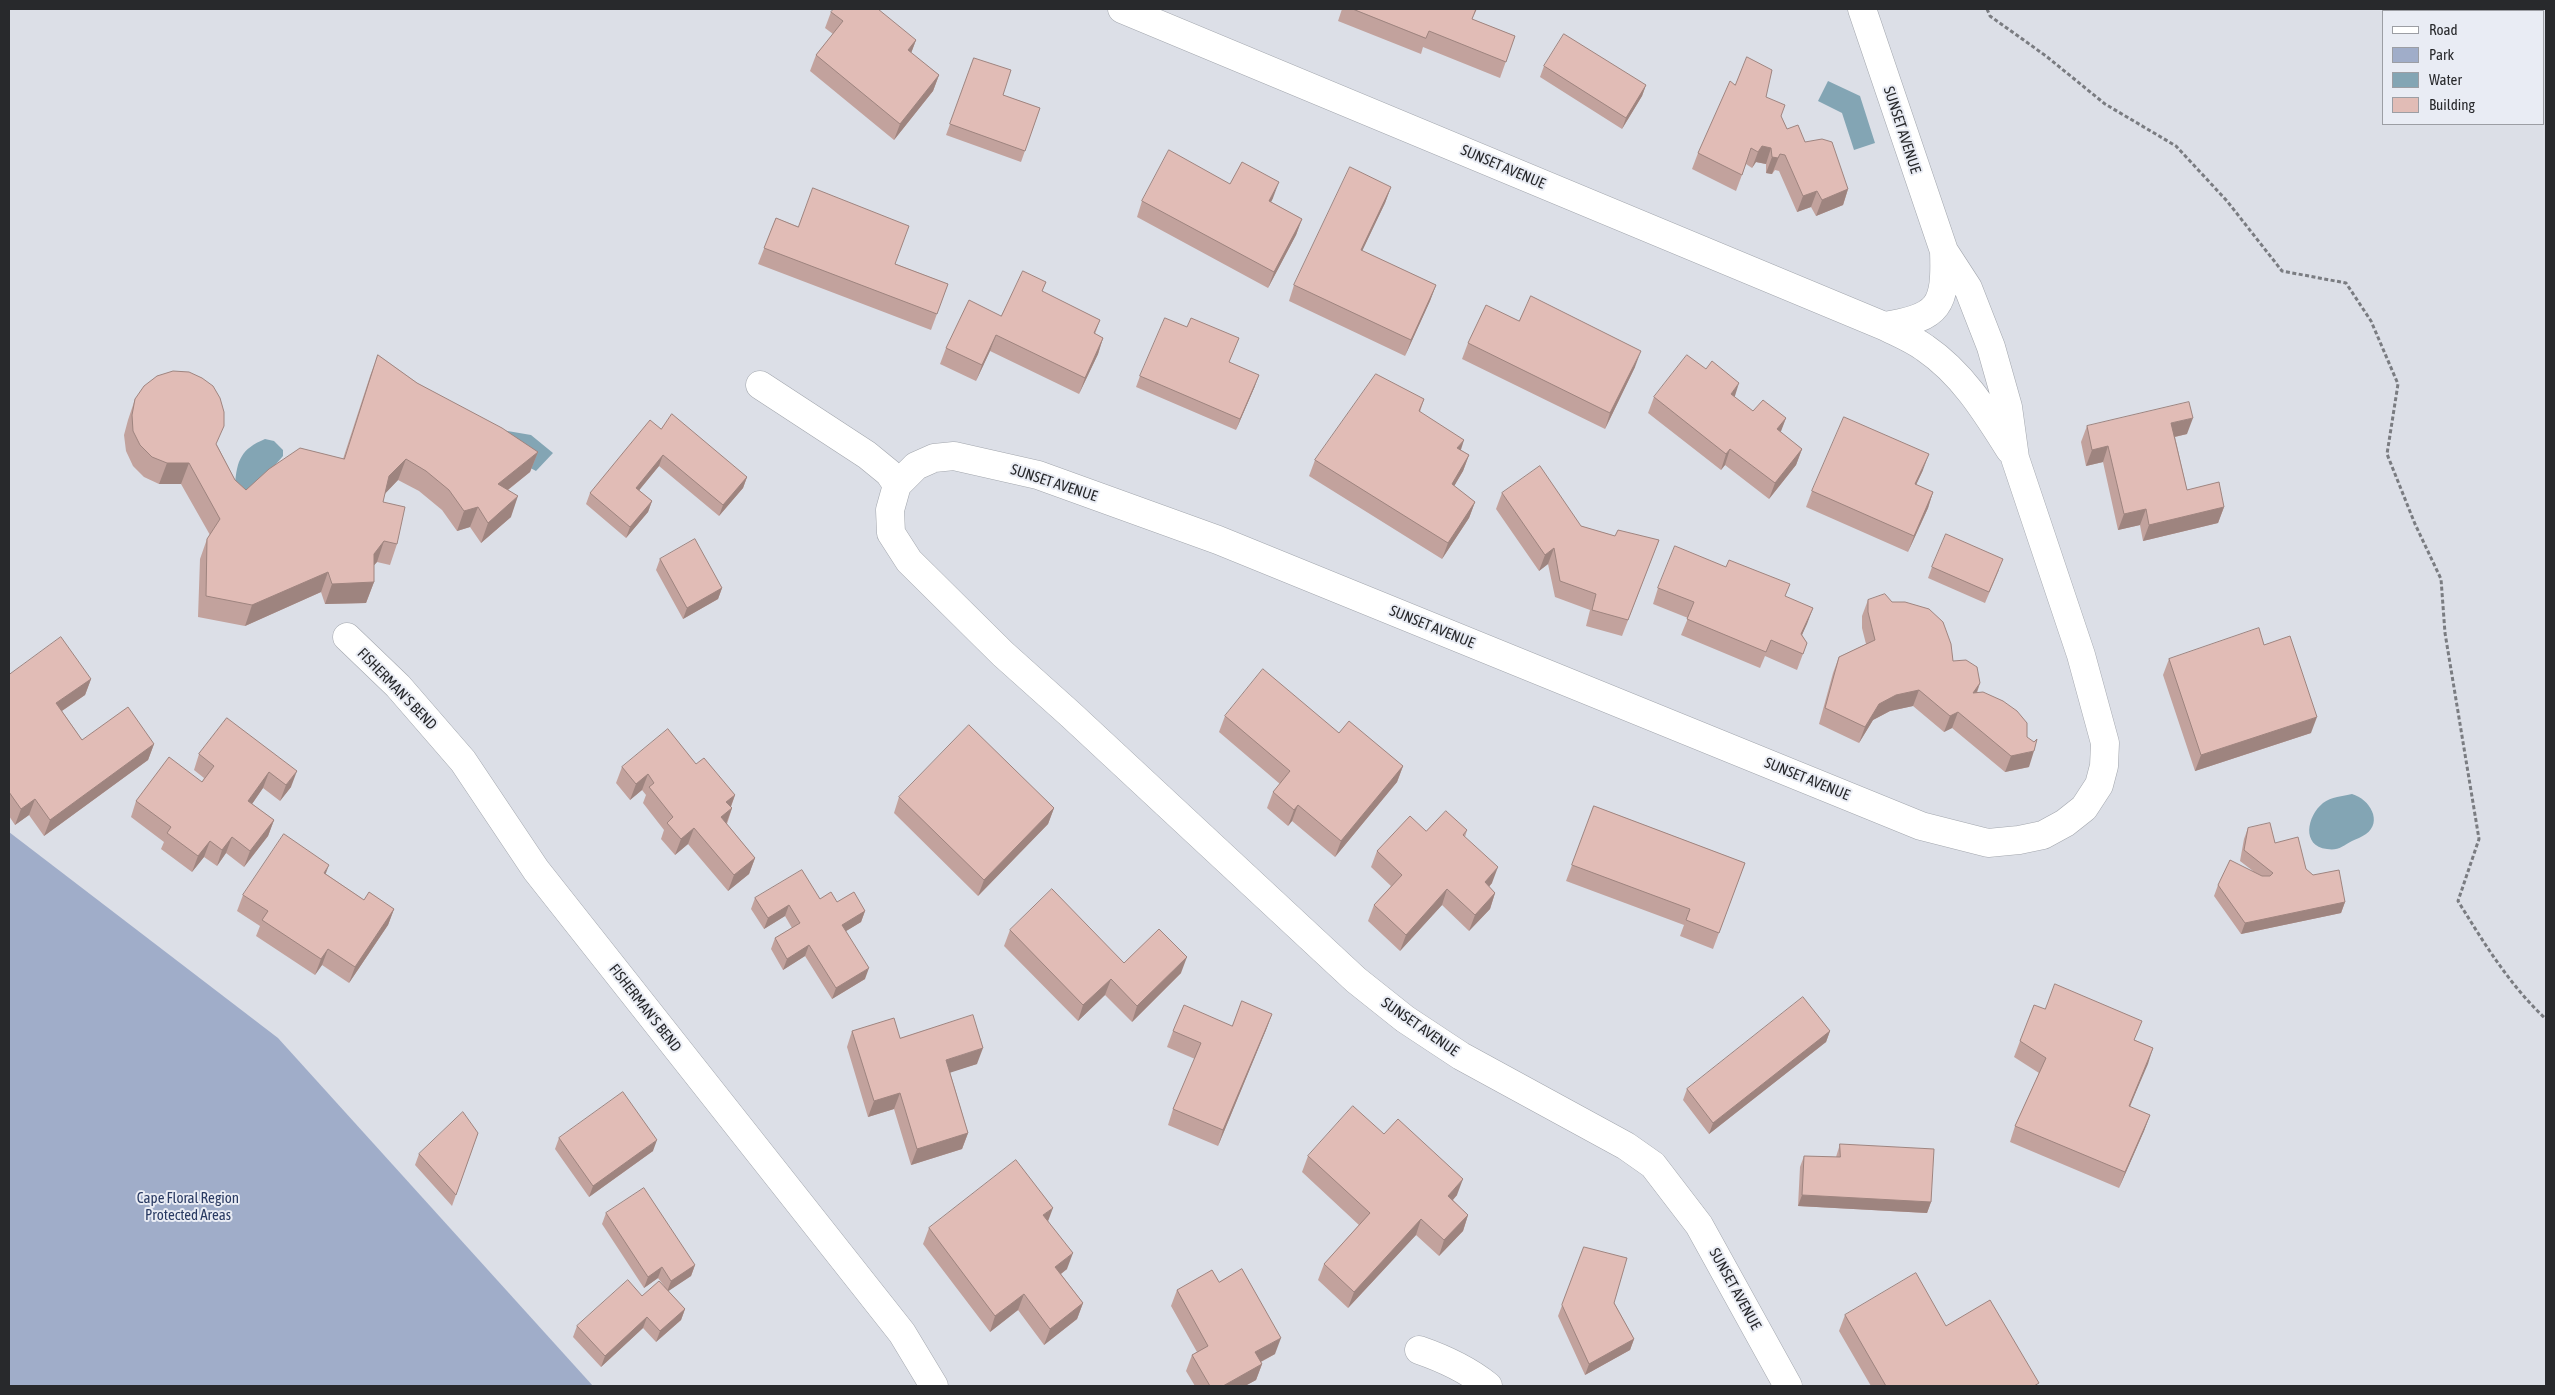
<!DOCTYPE html>
<style>
body{margin:0}
#map{position:relative;width:2555px;height:1395px;overflow:hidden;background:#dcdfe7;font-family:"Asap Condensed",sans-serif}
canvas{display:block}
.frame{position:absolute;inset:0;border:10px solid #28292c;pointer-events:none}
.legend{position:absolute;left:2382px;top:10px;width:162px;height:115px;box-sizing:border-box;background:#e9ecf4;border:1px solid #9c9ea4;margin:0;padding:6px 9px;list-style:none;font-size:15px;color:#28292c}
.legend li{display:flex;align-items:center;gap:10px;height:25px}
.legend b{width:25px;border:1px solid #9c9ea4}
</style>
<div id="map">
<canvas width="2555" height="1395"></canvas>
<div class="frame"></div>
<ul class="legend">
<li><b style="height:6px;background:#fff"></b>Road</li>
<li><b style="height:14px;background:#a0adc9"></b>Park</li>
<li><b style="height:14px;background:#83a5b4"></b>Water</li>
<li><b style="height:14px;background:#e1bcb6"></b>Building</li>
</ul>
</div>
<script>
const context = document.querySelector('canvas').getContext('2d');
context.lineJoin = 'round';
function fill(path, color) { context.fillStyle = color; context.fill(path, 'evenodd'); }
function strokePath(path, color, width, dash) { context.strokeStyle = color; context.lineWidth = width; context.lineCap = dash ? 'butt' : 'round'; context.setLineDash(dash || []); context.stroke(path); }
function label(font, color, halo, rows, align = 'center') {
  context.font = font + ' "Asap Condensed",sans-serif'; context.lineWidth = 4; context.setLineDash([]); context.textBaseline = 'middle'; context.strokeStyle = halo; context.fillStyle = color; for (const [text, x, y, turn = 0] of rows) {
    context.save(); context.translate(x, y); context.rotate((+turn || 0) * Math.PI / 180); context.textAlign = isNaN(turn) ? turn : align; if (halo) context.strokeText(text, 0, 0); context.fillText(text, 0, 0); context.restore();
  }
}
fill(new Path2D(`
 M9,832L278,1038L593,1386H9Z`), '#a0adc9');
fill(new Path2D(`
 M1828,81L1860,96L1875,143L1854,150L1842,113L1818,101Z
 M490,428L531,435L553,453L536,471L494,448Z
 M265,439L274,441L283,450V456L250,494L235,485C237,460 241,449 265,439Z
 M2352,794C2370,799 2383,822 2366,834C2362,837 2356,839 2352,841C2343,846 2338,851 2327,849C2301,846 2307,816 2323,803C2331,797 2343,796 2352,794Z`), '#83a5b4');
const minor = new Path2D(`
 M1122,9L1884,326C1898,333 1913,339 1925,348C1963,374 1986,412 2010,450
 M1884,326C1940,318 1946,305 1944,251
 M760,385L867,455L889,473L897,485
 M347,637L398,686L463,761L536,870L902,1333L934,1386
 M1419,1350C1445,1359 1467,1369 1488,1386
 M1788,1386L1699,1225L1653,1165L1626,1146L1461,1056L1405,1019L1356,980L1070,714L1003,654L909,561L891,533L890,510L897,485L916,466L934,458L954,456L1038,475L1218,540L1921,826L1988,843L2019,840L2043,835L2065,823L2084,808L2099,785L2104,766L2105,743L2081,655L2015,458L2008,407L1991,347L1968,288L1944,251L1862,9`);
strokePath(minor, '#a2a6ad', 29);
strokePath(new Path2D(`
 M1987,9L1990,16L2046,56L2105,104L2176,146L2227,201L2282,271L2346,283L2371,321L2398,384L2387,454L2415,524L2441,579L2445,633L2479,839L2458,901C2484,943 2510,986 2546,1019`), '#7a7c81', 3, [4, 2.5]);
strokePath(minor, '#fff', 28);
fill(new Path2D(`
 M1342,9H1477L1472,19L1515,36L1500,78L1423,47L1421,54L1338,21Z
 M831,12L916,40L911,53L939,75L933,91L894,140L810,71L816,55L833,34L825,28Z
 M974,58L1003,95L1040,108L1021,162L946,135Z
 M1544,66L1646,85L1642,96L1622,129L1540,77Z
 M1735,85L1766,97L1781,116L1787,129L1805,142L1848,189L1843,205L1816,216L1811,207L1797,212L1779,171L1775,170L1772,174L1766,173V164L1756,162L1752,168L1746,164L1736,191L1692,169L1698,153Z
 M1230,184L1273,198L1271,202L1302,219L1296,235L1268,288L1137,217L1142,201Z
 M1391,187L1385,203L1362,251L1436,285L1430,301L1405,356L1289,301L1294,285Z
 M776,218L948,284L931,330L758,264Z
 M1046,282L1042,292L1100,320L1095,334L1103,338L1098,354L1079,394L990,351L976,381L940,364L946,348L1001,316Z
 M1519,321L1635,367L1605,429L1462,359L1468,343Z
 M1187,327L1239,338L1229,362L1255,386L1236,430L1136,387L1140,376Z
 M378,355L417,383L538,452L530,472L508,490L511,517L481,543L470,527L457,531L442,510L419,491L398,480L385,493L383,502L397,544L390,565L377,562L374,565V582L366,603L325,604L321,592L245,626L198,617L200,559L207,539L210,535L181,484H159L144,477L133,466L126,451L124,435L128,420L135,399L217,445L235,480L246,490L343,459L370,376Z
 M1654,397H1734L1753,411L1786,418L1780,432L1802,449L1796,465L1769,499L1725,465L1721,470L1648,413Z
 M1424,399L1420,412L1461,450L1469,455L1463,471L1454,486L1475,502L1469,518L1442,559L1309,476L1315,460Z
 M2087,426L2187,434L2175,437L2187,490L2224,507L2218,523L2143,541L2140,525L2118,530L2103,462L2086,466L2081,442Z
 M661,429L747,477L743,488L719,516L659,466L639,490L652,501L648,512L626,538L586,504L590,493Z
 M1923,470L1916,485L1933,492L1928,508L1908,552L1806,507L1812,491Z
 M1502,493L1581,526L1615,536L1659,540L1622,636L1586,626L1590,610L1555,597L1548,564L1539,571L1496,509Z
 M660,559L722,588L718,599L683,619L656,570Z
 M1932,567L1999,570L1985,603L1928,578Z
 M1658,588L1785,597L1813,608L1802,635L1807,643L1797,670L1765,656L1760,668L1681,635L1688,618L1653,604Z
 M1868,600L1892,602L1953,661L1980,683L1977,693L2027,737L2029,767L2005,772L1952,728L1944,732L1913,706L1890,711L1873,720L1859,743L1819,724L1833,673L1839,657L1866,644L1862,628V616Z
 M2264,645L2311,733L2195,771L2163,675L2169,659Z
 M9,675L91,679L85,695L62,711L82,740L154,744L148,760L44,836L29,815L15,825L9,816Z
 M1225,716L1339,733L1403,766L1397,782L1335,857L1292,821L1288,826L1267,808L1273,792L1280,784L1219,732Z
 M227,718L291,787L280,801L263,788L252,804L274,820L268,836L244,867L226,853L217,866L204,857L192,872L161,849L164,842L131,817L136,801L202,782L204,778L194,770L199,754Z
 M696,764L735,795L731,807L732,808L727,824L755,858L749,874L728,891L688,844L675,855L661,839L664,830L643,803L646,795L642,790L630,800L616,783L622,767Z
 M899,797L1054,808L1048,824L978,896L894,813Z
 M1594,806L1745,863L1713,949L1680,936L1684,925L1566,881Z
 M2248,828L2275,843L2306,869L2345,902L2341,913L2241,934L2214,896L2218,885L2253,871L2240,861L2244,839Z
 M1467,830L1465,837L1492,883L1489,887L1495,893L1490,909L1469,931L1442,905L1400,951L1368,921L1374,905L1391,886L1371,867L1377,851L1426,831Z
 M326,874L364,900L394,909L388,925L349,983L322,965L315,975L256,936L260,926L237,911L243,895Z
 M755,898L820,899L837,902L865,911L861,922L846,931L865,979L832,999L805,956L783,970L771,949L775,938L792,928L785,916L764,929L751,909Z
 M1010,930L1124,963L1181,973L1132,1022L1105,995L1078,1021L1004,946Z
 M2045,1009L2135,1040L2153,1048L2130,1107L2150,1115L2144,1131L2119,1188L2010,1142L2015,1126L2039,1073L2014,1057L2020,1041Z
 M1272,1014L1266,1030L1218,1146L1168,1125L1173,1109L1195,1059L1167,1047L1173,1031L1232,1026Z
 M852,1031L900,1038L977,1064L950,1072L968,1133L962,1149L911,1165L894,1109L868,1117L847,1047Z
 M1830,1031L1826,1042L1709,1134L1683,1100L1687,1089Z
 M478,1133L452,1206L415,1165L419,1154Z
 M1384,1134L1457,1195L1453,1200L1468,1215L1463,1231L1439,1256L1416,1235L1348,1308L1318,1280L1324,1264L1359,1225L1302,1172L1308,1156Z
 M559,1138L653,1151L589,1197L555,1149Z
 M1840,1144L1931,1202L1927,1213L1798,1206L1800,1167L1804,1156L1836,1157Z
 M606,1213L695,1265L691,1276L668,1291L685,1309L681,1320L656,1342L643,1328L601,1367L573,1337L577,1326L664,1286L658,1278L644,1288L602,1224Z
 M1048,1221L1067,1269L1061,1274L1083,1303L1077,1319L1044,1345L1018,1310L990,1332L923,1244L929,1228Z
 M1584,1247L1634,1339L1630,1350L1585,1375L1558,1316Z
 M1219,1282L1275,1354L1261,1362L1262,1364L1256,1380L1245,1386H1195L1186,1371L1192,1355L1197,1352L1171,1306L1177,1290Z
 M1845,1315L2038,1386H1871L1839,1331Z`), '#c2a29d');
fill(new Path2D(`
 M916,40L910,56L908,50Z
 M939,75L933,91L894,140L900,124Z
 M1646,85L1642,96L1622,129L1626,118Z
 M1762,146L1771,148L1766,164L1756,162L1752,168L1758,152Z
 M1780,154L1772,174L1766,173L1772,157Z
 M1279,182L1273,198L1263,217L1269,201Z
 M1391,187L1385,203L1355,266L1361,250Z
 M1848,189L1843,205L1816,216L1822,200Z
 M1817,191L1811,207L1797,212L1803,196Z
 M1302,219L1296,235L1268,288L1274,272Z
 M1436,285L1430,301L1405,356L1411,340Z
 M996,335L990,351L976,381L982,365Z
 M1103,338L1098,354L1079,394L1085,378Z
 M1641,351L1635,367L1605,429L1610,413Z
 M1259,375L1255,386L1236,430L1240,419Z
 M1739,383L1734,399L1731,394Z
 M1786,418L1780,434L1777,429Z
 M2193,418L2187,434L2165,439L2171,423Z
 M1464,440L1459,456L1457,448Z
 M2108,446L2103,462L2086,466L2092,450Z
 M1730,449L1725,465L1721,470L1726,454Z
 M1802,449L1796,465L1769,499L1775,483Z
 M538,452L530,472L490,504L498,484Z
 M1929,454L1923,470L1909,500L1915,484Z
 M663,455L659,466L632,499L636,488Z
 M1469,455L1463,471L1446,500L1452,484Z
 M406,459L398,480L382,497L389,476Z
 M167,463H189L181,484H159Z
 M747,477L743,488L719,516L723,505Z
 M1933,492L1928,508L1908,552L1914,536Z
 M518,496L511,517L481,543L488,523Z
 M652,501L648,512L626,538L630,527Z
 M1475,502L1469,518L1442,559L1448,543Z
 M478,507L470,527L457,531L464,511Z
 M2224,507L2218,523L2143,541L2149,525Z
 M2146,509L2140,525L2118,530L2124,514Z
 M384,541L377,562L366,574L374,554Z
 M1554,548L1548,564L1539,571L1545,555Z
 M328,572L321,592L245,626L252,605Z
 M374,582L366,603L325,604L332,584Z
 M722,588L718,599L683,619L687,608Z
 M1813,608L1807,624L1795,650L1801,634Z
 M91,679L85,695L50,719L56,703Z
 M1980,683L1974,699L1973,693Z
 M1919,690L1913,706L1890,711L1873,720L1859,743L1865,727L1879,704L1896,695Z
 M1958,712L1952,728L1944,732L1950,716Z
 M2317,717L2311,733L2195,771L2201,755Z
 M154,744L148,760L44,836L50,820Z
 M2034,751L2029,767L2005,772L2011,756Z
 M1403,766L1397,782L1335,857L1341,841Z
 M297,771L291,787L280,801L286,785Z
 M269,772L263,788L243,817L248,801Z
 M648,774L642,790L630,800L636,784Z
 M735,795L729,811L732,808L726,824L716,833L726,802Z
 M35,799L29,815L15,825L21,809Z
 M1298,805L1292,821L1288,826L1294,810Z
 M1054,808L1048,824L978,896L984,880Z
 M274,820L268,836L244,867L250,851Z
 M694,828L688,844L675,855L681,839Z
 M232,837L226,853L217,866L222,850Z
 M210,841L204,857L192,872L198,856Z
 M755,858L749,874L728,891L734,875Z
 M329,865L323,881L324,873Z
 M1498,867L1492,883L1479,898L1485,882Z
 M1447,889L1442,905L1400,951L1406,935Z
 M1495,893L1490,909L1469,931L1475,915Z
 M2345,902L2341,913L2241,934L2245,923Z
 M789,905L785,916L764,929L768,918Z
 M394,909L388,925L349,983L355,967Z
 M865,911L861,922L838,936L842,925Z
 M809,945L805,956L783,970L787,959Z
 M328,949L322,965L315,975L321,959Z
 M1187,957L1181,973L1132,1022L1137,1006Z
 M869,968L865,979L832,999L836,988Z
 M1111,979L1105,995L1078,1021L1083,1005Z
 M1272,1014L1266,1030L1218,1146L1223,1130Z
 M1830,1031L1826,1042L1709,1134L1713,1123Z
 M983,1048L977,1064L940,1076L946,1060Z
 M2153,1048L2148,1064L2123,1122L2129,1106Z
 M900,1093L894,1109L868,1117L874,1101Z
 M2150,1115L2144,1131L2119,1188L2125,1172Z
 M968,1133L962,1149L911,1165L917,1149Z
 M657,1140L653,1151L589,1197L593,1186Z
 M1463,1179L1457,1195L1442,1212L1448,1196Z
 M1802,1195L1931,1202L1927,1213L1798,1206Z
 M1053,1208L1047,1224L1043,1215Z
 M1468,1215L1463,1231L1439,1256L1444,1240Z
 M1421,1219L1416,1235L1348,1308L1354,1292Z
 M1073,1253L1067,1269L1049,1283L1055,1267Z
 M695,1265L691,1276L667,1292L671,1281Z
 M662,1267L658,1278L644,1288L648,1277Z
 M1024,1294L1018,1310L990,1332L995,1316Z
 M1083,1303L1077,1319L1044,1345L1050,1329Z
 M685,1309L681,1320L656,1342L660,1331Z
 M647,1317L643,1328L601,1367L605,1356Z
 M1281,1338L1275,1354L1249,1368L1255,1352Z
 M1634,1339L1630,1350L1585,1375L1589,1364Z
 M1262,1364L1256,1380L1245,1386H1223Z`), '#9e847f');
const building = new Path2D(`
 M834,9H878L916,40L908,50L939,75L900,124L816,55L843,21L831,12Z
 M1353,9H1476L1472,19L1515,36L1506,62L1429,31L1426,38Z
 M1564,34L1646,85L1626,118L1544,66Z
 M1747,57L1772,70L1766,97L1785,105L1781,116L1787,129L1798,125L1805,142L1822,139L1832,142L1848,189L1822,200L1817,191L1803,196L1785,155L1780,154L1778,158L1772,157L1771,148L1762,146L1758,152L1751,148L1742,175L1698,153L1730,81L1735,85Z
 M974,58L1011,70L1003,95L1040,108L1025,151L950,124Z
 M1169,150L1230,184L1242,162L1279,182L1269,201L1302,219L1274,272L1142,201Z
 M1350,167L1391,187L1361,250L1436,285L1411,340L1294,285Z
 M813,188L909,226L895,264L948,284L937,314L764,248L776,218L798,227Z
 M1023,271L1046,282L1042,291L1100,320L1094,333L1103,338L1085,378L996,335L982,365L946,348L969,300L1001,316Z
 M1531,296L1641,351L1610,413L1468,343L1486,305L1519,321Z
 M1165,318L1187,327L1191,318L1239,338L1229,362L1259,375L1240,419L1140,376Z
 M378,355L417,383L502,428L538,452L498,484L518,496L488,523L478,507L464,511L449,490L426,471L406,459L389,476L383,502L405,507L397,544L384,541L374,554V582L332,584L328,572L252,605L206,596L207,539L220,519L189,463H167L152,457L140,445L133,431L132,415L135,399L144,386L157,376L173,371L189,372L202,378L213,386L220,398L224,412V426L216,444L235,480L246,490L269,469L300,448L344,459Z
 M1687,355L1706,369L1712,361L1739,383L1731,394L1753,411L1763,400L1786,418L1777,429L1802,449L1775,483L1730,449L1726,454L1654,397Z
 M1376,374L1424,399L1419,411L1464,440L1457,448L1469,455L1452,484L1475,502L1448,543L1315,460Z
 M2189,402L2193,418L2171,423L2187,490L2219,482L2224,507L2149,525L2146,509L2124,514L2108,446L2092,450L2087,426Z
 M672,414L747,477L723,505L663,455L636,488L652,501L630,527L590,493L650,420L661,429Z
 M1844,417L1929,454L1915,484L1933,492L1914,536L1812,491Z
 M1540,466L1581,526L1615,536L1618,530L1659,540L1628,620L1592,610L1596,594L1560,581L1554,548L1545,555L1502,493Z
 M1946,534L2003,559L1989,592L1932,567Z
 M695,539L722,588L687,608L660,559Z
 M1675,546L1726,567L1729,560L1790,584L1785,596L1813,608L1801,634L1807,643L1803,654L1771,640L1766,652L1687,619L1694,602L1658,588Z
 M1885,594L1892,602H1905L1929,609L1943,622L1951,644L1953,661L1966,660L1977,667L1980,683L1973,693L1983,692L2003,701L2017,711L2027,723V737L2034,742L2037,739L2034,751L2011,756L1958,712L1950,716L1919,690L1896,695L1879,704L1865,727L1825,708L1839,657L1875,640L1868,612V600Z
 M2259,628L2264,645L2290,636L2317,717L2201,755L2169,659Z
 M61,637L91,679L56,703L82,740L128,707L154,744L50,820L35,799L21,809L9,792V675Z
 M1263,669L1339,733L1349,721L1403,766L1341,841L1298,805L1294,810L1273,792L1290,771L1225,716Z
 M227,718L297,771L286,785L269,772L248,801L274,820L250,851L232,837L222,850L210,841L198,856L167,833L171,827L136,801L169,757L202,782L214,766L199,754Z
 M969,725L1054,808L984,880L899,797Z
 M668,729L696,764L704,758L735,795L726,802L732,808L721,817L755,858L734,875L694,828L681,839L667,823L673,817L649,787L654,783L648,774L636,784L622,767Z
 M1594,806L1745,863L1719,933L1686,920L1690,909L1572,865Z
 M1446,811L1467,830L1463,835L1498,867L1485,882L1495,893L1475,915L1447,889L1406,935L1374,905L1402,875L1377,851L1410,816L1426,831Z
 M2270,823L2275,843L2298,837L2306,869L2313,875L2339,870L2345,902L2245,923L2218,885L2230,860L2262,876H2270L2273,873L2244,850L2248,828Z
 M284,834L329,865L324,873L364,900L369,892L394,909L355,967L328,949L321,959L262,920L268,911L243,895Z
 M802,870L820,899L831,892L837,902L854,892L865,911L842,925L869,968L836,988L809,945L787,959L775,938L800,923L789,905L768,918L755,898Z
 M1052,889L1124,963L1159,929L1187,957L1137,1006L1111,979L1083,1005L1010,930Z
 M2055,984L2142,1021L2134,1040L2153,1048L2129,1106L2150,1115L2125,1172L2015,1126L2046,1058L2020,1041L2034,1005L2045,1009Z
 M1803,997L1830,1031L1713,1123L1687,1089Z
 M1242,1001L1272,1014L1223,1130L1173,1109L1201,1043L1173,1031L1184,1005L1232,1026Z
 M973,1015L983,1048L946,1060L968,1133L917,1149L900,1093L874,1101L852,1031L894,1018L900,1038Z
 M623,1092L657,1140L593,1186L559,1138Z
 M1353,1106L1384,1134L1398,1119L1463,1179L1448,1196L1468,1215L1444,1240L1421,1219L1354,1292L1324,1264L1370,1213L1308,1156Z
 M463,1112L478,1133L456,1195L419,1154Z
 M1840,1144L1934,1149L1931,1202L1802,1195L1804,1156L1840,1157Z
 M1016,1160L1053,1208L1043,1215L1073,1253L1055,1267L1083,1303L1050,1329L1024,1294L995,1316L929,1228Z
 M644,1188L695,1265L671,1281L662,1267L648,1277L606,1213Z
 M1584,1247L1627,1258L1614,1303L1634,1339L1589,1364L1562,1305Z
 M1242,1269L1281,1338L1255,1352L1262,1364L1223,1386H1210L1192,1355L1208,1346L1177,1290L1212,1270L1219,1282Z
 M1916,1273L1946,1326L1990,1300L2039,1383L2034,1386H1886L1845,1315Z
 M628,1280L642,1296L659,1281L685,1309L660,1331L647,1317L605,1356L577,1326Z`);
fill(building, '#e1bcb6');
strokePath(building, '#9e847f', 1);
label('15px', '#28292c', '#e9ecf4', [
 ["SUNSET AVENUE",1902,130,72],
 ["SUNSET AVENUE",1503,167,23],
 ["SUNSET AVENUE",1054,483,18],
 ["SUNSET AVENUE",1432,627,22],
 ["FISHERMAN'S BEND",397,689,46],
 ["SUNSET AVENUE",1807,779,22],
 ["FISHERMAN'S BEND",645,1008,52],
 ["SUNSET AVENUE",1420,1027,35],
 ["SUNSET AVENUE",1735,1289,61]
]);
label('15px', '#293a62', '#e9ecf4', [
 ["Cape Floral Region",188,1198],
 ["Protected Areas",188,1215]
]);
</script>
